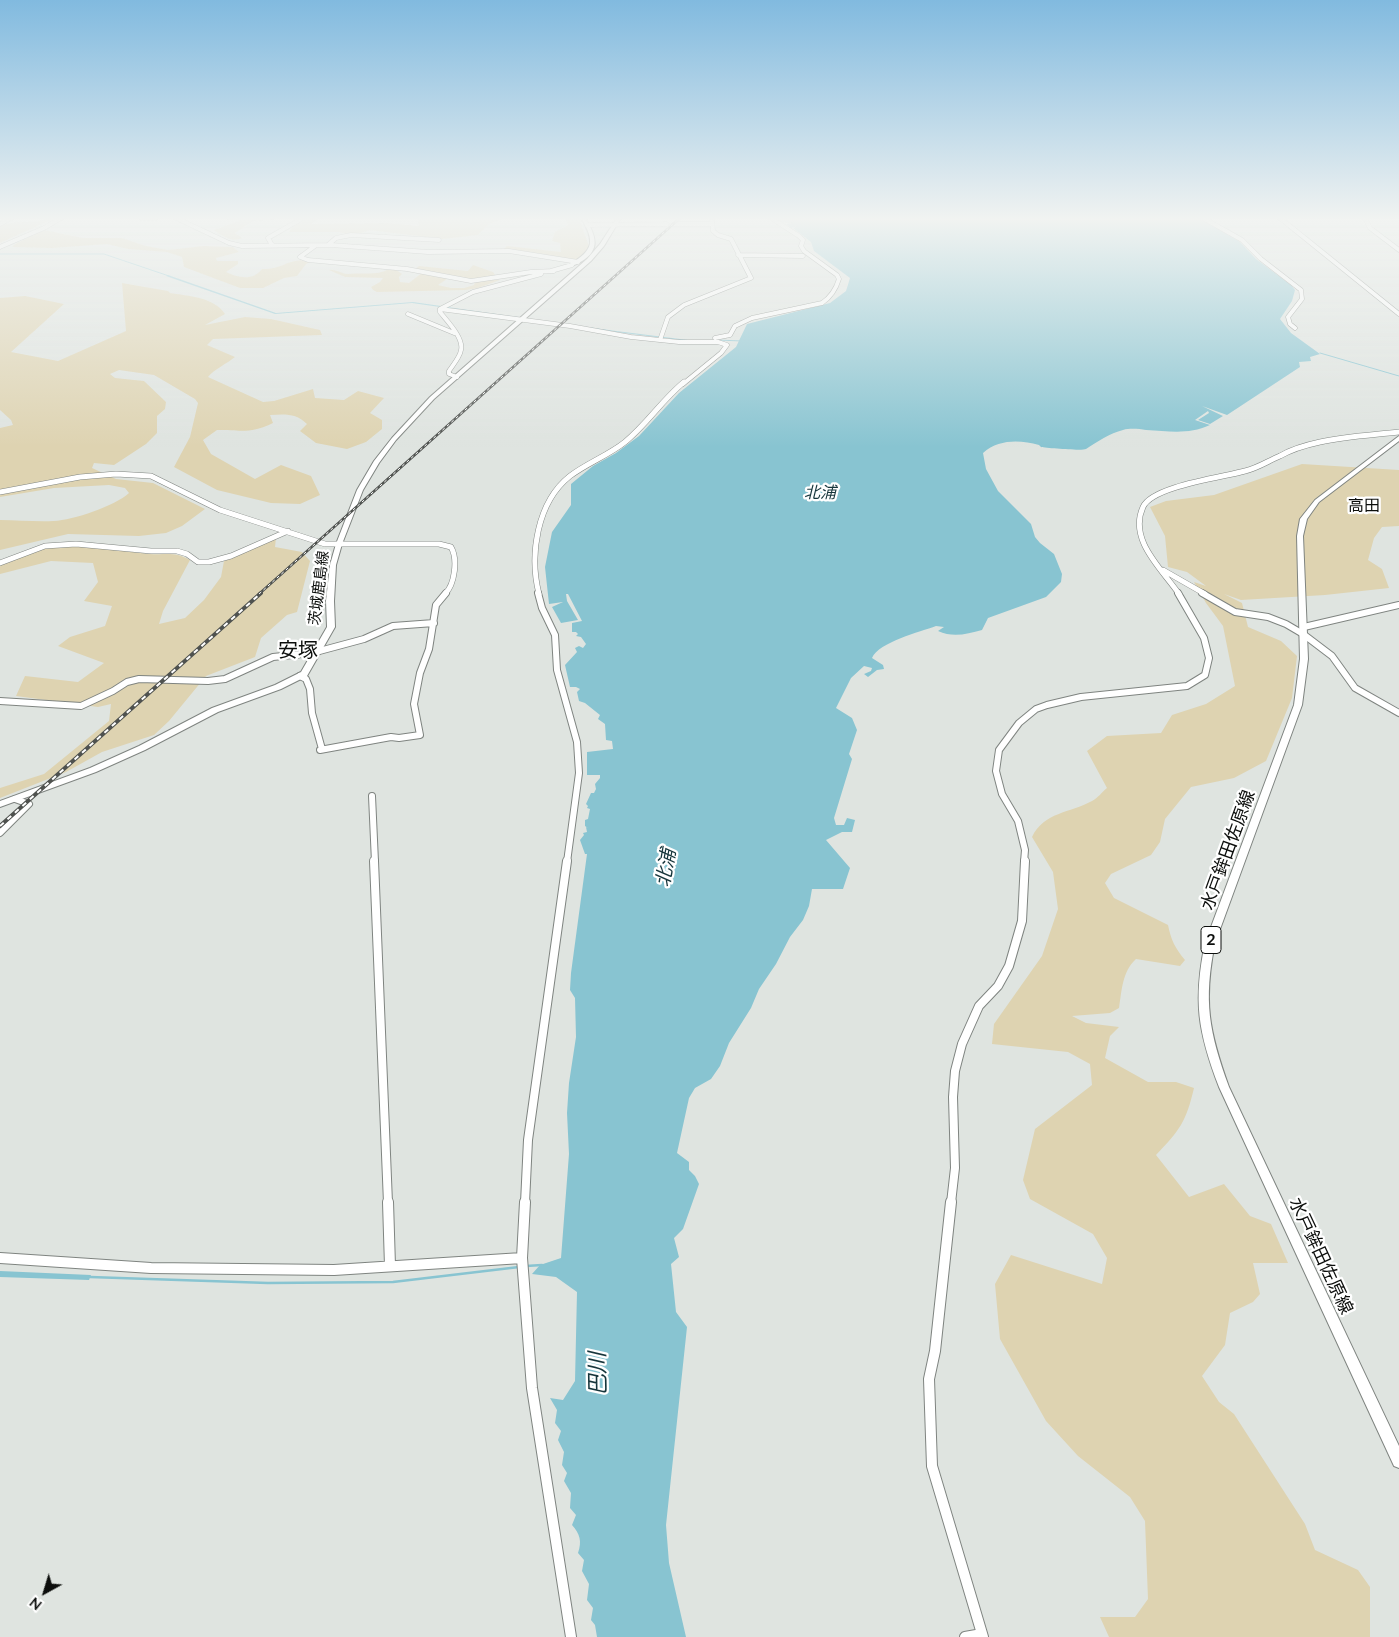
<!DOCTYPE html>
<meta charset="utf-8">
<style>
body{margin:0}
#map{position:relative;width:1399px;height:1637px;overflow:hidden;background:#dfe4e0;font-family:Lato,sans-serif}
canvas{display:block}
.north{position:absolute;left:20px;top:1567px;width:50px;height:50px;-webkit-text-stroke:4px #fff;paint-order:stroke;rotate:219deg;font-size:14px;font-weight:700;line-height:20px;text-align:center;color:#0c0e0c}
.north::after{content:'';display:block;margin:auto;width:18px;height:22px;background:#0c0e0c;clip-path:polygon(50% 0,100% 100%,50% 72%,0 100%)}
</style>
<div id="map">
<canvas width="1399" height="1637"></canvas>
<div class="north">N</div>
</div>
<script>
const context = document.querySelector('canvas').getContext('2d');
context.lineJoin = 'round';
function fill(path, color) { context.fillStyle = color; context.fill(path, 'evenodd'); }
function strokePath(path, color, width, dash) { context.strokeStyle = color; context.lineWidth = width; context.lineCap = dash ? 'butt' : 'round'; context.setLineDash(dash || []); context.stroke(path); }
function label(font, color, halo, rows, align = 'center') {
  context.font = font + ' Lato,"Noto Sans JP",sans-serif'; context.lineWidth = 4.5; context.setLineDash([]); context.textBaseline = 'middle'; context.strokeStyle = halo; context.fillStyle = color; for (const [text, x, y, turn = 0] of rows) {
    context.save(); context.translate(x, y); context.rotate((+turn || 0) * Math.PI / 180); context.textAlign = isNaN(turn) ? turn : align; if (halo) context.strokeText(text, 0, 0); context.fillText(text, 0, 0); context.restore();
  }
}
fill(new Path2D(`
 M50,218H55L0,243V226C17,219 34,225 50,218Z
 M212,218H285L253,221L235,233L242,238C232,243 222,236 214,230L241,220Z
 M302,218H318L311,224L387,223L419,226L418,218H503L489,224L478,235L442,239L369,230L354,236L339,232H289L293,225L302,222Z
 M565,218H579L589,246L583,256L576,260L504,249L507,246L561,252L560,243L552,241L555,232L568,225Z
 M44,230L83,238H122L146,246L168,250L203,246L233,247L239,252L216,258L217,261H238V264L226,272C238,278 253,281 262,269C286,269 287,257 312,261L306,264L297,276L284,278L263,288H240L184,267L182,257L167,252L128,249L107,244L52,248L12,247L15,244Z
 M473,265L493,272L496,276L488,280H500L478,288L466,290L377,292L373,290L371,287L380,282L383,278L345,277L329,270C336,269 341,274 348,274C357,273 367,274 376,273C389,272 389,264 402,274L399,277L400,282L409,283L423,272L450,277L438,285L451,288H464L474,285L475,281L415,269L419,266L468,271Z
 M122,283L168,291L170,293C188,296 214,297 225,314L205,325L245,317L271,319L320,330L322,335L213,339L207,345L235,357C228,363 213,370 208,377L263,402L274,401L313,389L315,398L344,400L358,391L384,398L370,413L382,420V429L366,442L347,449L316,443L300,431L307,424C296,413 285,414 270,415L273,423C250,434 242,430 217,430L203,440L211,454L255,479L281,465L311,476L320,495L300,504L271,503L217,490L174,467L190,437L198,403L195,399L154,375L119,370L110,374L115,378L144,381L166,402L165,409L157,416V433L146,444L114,465L94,463L92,468L116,479L153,483L205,509L182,526L166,533L139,536L68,534L0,550V520C18,520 36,522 54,521C73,520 115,506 129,493L125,488L109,485L54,488L0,497V428L13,425L11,420L0,410V298L25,296L64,304L11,352L58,361L126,331Z
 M1302,464L1399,470V526L1382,527L1374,538L1368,560L1382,569L1389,588L1325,595L1241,600L1224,594L1242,603L1248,627L1281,641L1297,656L1292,698L1266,761L1234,778L1191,787L1165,819L1160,842L1151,855L1111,874L1105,883L1114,898L1168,925C1171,940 1175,948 1185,960L1180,966L1136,959C1122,972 1122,990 1119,1008L1110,1013L1072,1016L1086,1023L1119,1027L1110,1036L1105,1058L1148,1082H1176L1194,1088C1186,1122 1180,1130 1156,1155L1189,1197L1224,1184L1250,1216L1271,1224L1288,1263H1253L1260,1294L1253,1302L1230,1313L1225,1345L1202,1376L1219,1402L1234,1414L1305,1524L1315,1550L1358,1570L1370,1587V1637H1109L1100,1617H1135L1148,1599L1145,1521L1130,1497L1078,1456L1046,1421L1000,1339L995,1284L1011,1255L1102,1284L1107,1258L1093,1234L1030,1199L1023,1180L1035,1129L1092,1085L1090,1064L1068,1052L992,1044L994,1024L1042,956L1058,909L1053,872L1032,837C1044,812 1070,813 1092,801C1098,798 1102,792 1107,788L1087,751L1107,736L1161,733L1172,715L1206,704L1235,686L1223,626L1206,603L1194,582L1206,586L1187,572L1168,567L1165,536L1150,507L1166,501L1214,495Z
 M276,538L275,547L302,552L310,561L297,612L287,615L261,638L255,657L206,676L169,721L154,735L102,752L66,772L0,798V788L44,774L109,721L111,704L98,707L16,696L25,676L78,682L104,663L58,646L70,637L105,626L112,606L84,601L98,582L93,563L51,561L0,574V564C15,559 31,551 47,548C82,542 115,551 150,554C167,555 174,551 190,560L163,611L159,624L185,618L204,600L221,577L224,561Z`), '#ded3b1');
fill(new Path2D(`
 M777,218H1200L1240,242L1256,259L1291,285L1295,290L1292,301L1280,319L1291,333L1320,354L1310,357L1311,361L1299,362L1300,367L1227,415L1202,406L1223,416L1210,424L1198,420L1209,413L1208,411L1195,420L1210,425C1188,435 1169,431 1146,430C1139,429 1130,428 1123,430C1110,433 1097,442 1086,449C1082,451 1047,448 1041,447L1039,445C1020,440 999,439 983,453L986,469L998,491L1031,524L1035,537L1040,543L1054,554L1062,574L1061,582L1046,597L988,618L982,630C967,634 953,638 938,631L944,627L936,626C920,632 879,642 872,658L883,665L884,669L877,670L868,677L864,674L871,671L872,668L864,666L851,678L836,708L852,718L857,730L849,754L852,759L834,818L836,825H844L847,818L855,820L852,832H842L826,840L850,868L843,889H812L809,906L803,920L790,937L776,964L759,989L751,1008L729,1043L720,1066L711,1079L695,1088L689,1098L677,1153L689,1162V1170L695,1176L699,1184L683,1229L674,1238L679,1257L671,1264L676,1312L687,1327L666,1525L669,1563L686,1637H597L595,1625L591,1620L593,1608L587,1600L589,1584L582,1571L584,1560L578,1553C582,1541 580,1534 572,1525L576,1515L570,1508L571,1493L564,1481L567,1473L562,1465L564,1452L558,1440L561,1431L555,1423L557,1410L550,1398L563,1400L575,1381L577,1292L556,1277L532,1274L540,1265L561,1258L569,1154L567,1113L569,1083L576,1037L575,998L570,990L571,973L587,854H585L580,840L584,835L583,833L587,832L586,827L588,828L585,826V820L588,819L590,809L587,808L588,806L586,804L591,793H594L596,789L595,784L600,778V775H587V752L613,749L612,741L606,740L605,724L598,719L600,715L585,703L579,701L577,692L580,689L576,687H570L565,665L577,652L575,648L579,646L583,648L586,644L581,637L576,636L578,634L576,632H572V623L582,621L568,594H566L567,601L578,620L561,623L552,607L563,602L549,604L545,567L552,532L571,505V484L593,466L616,453L639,436L679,393L736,347L747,324L830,303L846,291L850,278L814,251L811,242L793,228L798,226L791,228L786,224L793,223L781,222Z
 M168,275L276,313L413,302L616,331L688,340L713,341H687L616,332L412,303L275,314L166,276Z
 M0,1271L91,1275L89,1280L0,1277Z`), '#88c4d1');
strokePath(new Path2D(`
 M0,254H104L169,276
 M716,340L742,341
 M1320,353L1399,376`), '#88c4d1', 1);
strokePath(new Path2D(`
 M526,1266L542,1265
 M90,1277L268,1283L393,1282L519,1267`), '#88c4d1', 2.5);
const minorFar4 = new Path2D(`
 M142,218H155
 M176,218L229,243L242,246L331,245L428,252L509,251L578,262
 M1203,218L1242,240L1261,259L1301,290L1302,299L1288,317L1290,324L1295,328
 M1280,218L1399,314
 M1365,218L1370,228L1399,250
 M0,224L11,218
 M674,224H710
 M587,225L667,224
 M272,245L268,238L303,218
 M328,245L336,238L351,235L439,240
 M315,246L300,257L308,260L407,269L471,281L531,272L554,271
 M0,247L44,228L61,218
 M738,255L803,256
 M551,271L572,265
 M440,309L570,326L631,337L679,342H718L727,345L721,353L683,384
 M440,309L473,292L541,274
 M440,309V312C447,321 464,338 461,350C460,357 453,365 449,371V374L457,377
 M408,314L454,333
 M715,338L730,335L735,326L752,318L822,303C831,297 836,289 839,279L837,275L804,251L801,246L803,240L799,236L771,218
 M660,340L668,317L684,305L751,278L731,239L718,235L713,231L712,218`);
const minorFar3 = new Path2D(`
 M0,492L80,477L116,474L151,476L220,510L325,544H439L451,547C458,559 455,584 445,594
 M0,563L45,546L76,544L151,551H177L187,554L198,562H209L231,556L288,531
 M1163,570L1205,594
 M539,594C529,555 537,502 570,476C587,463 609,455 625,442C647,424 662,400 684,382
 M1179,594C1162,569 1128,540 1143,507C1152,486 1224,477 1245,471C1258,468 1268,461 1280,456C1292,449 1306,445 1320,442C1346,436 1372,435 1399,432`);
const minorFar2 = new Path2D(`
 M538,593L542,608L555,635L557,670L577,742L579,773L567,862
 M1202,593L1235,612L1268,617L1286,624L1303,634L1332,656L1355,688L1399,713
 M1304,627L1399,605
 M300,676L306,679L310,689L312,713L322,749
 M0,701L81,706L113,691L127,682L139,679L208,681L225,679L273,657L312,653L364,639L393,626L434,623
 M320,750L391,737L399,738L420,735L414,704L420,673L429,649L436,605L446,593
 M372,796L375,862
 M0,833L29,804L15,799
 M1024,862L1025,850L1018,821L1002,794L996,771L999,750L1019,723L1036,709L1047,705L1081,697L1187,686L1205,675L1209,658L1204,638L1178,593`);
const minorFar1 = new Path2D(`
 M374,861L388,1203
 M525,1203L528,1140L567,861
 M951,1203L955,1168L953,1097L955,1071L962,1044L979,1006L998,986L1009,966L1022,921L1025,861`);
const minor = new Path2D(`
 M388,1202L390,1266
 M525,1202L522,1258L532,1388L571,1637
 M951,1202L935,1351L929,1379L932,1466L983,1637
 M0,1258L151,1268L334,1270L522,1258
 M965,1637L982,1634`);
const major = new Path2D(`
 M581,218H585C600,241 599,255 572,266L570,265V264C594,250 595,241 581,218Z
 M617,218H621L604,246L591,261L434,399L396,440L379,463L363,490L342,544L336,565L334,601L335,627L307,676L281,689L218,712L145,750L96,772L0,807V801L90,768L139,746L212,708L275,685L301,672L327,627L326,601L330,565L336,544L357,490L374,461L392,438L430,397L587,259L600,244Z
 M1399,436V441L1319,502L1307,519L1303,536L1308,659L1302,705L1215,943C1203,1001 1209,1032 1229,1087L1399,1446V1468L1394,1466L1219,1087C1198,1032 1193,1001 1205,943L1294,705L1300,659L1297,536L1300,519L1315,500Z`);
strokePath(minorFar4, '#7f8480', 5);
strokePath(minorFar3, '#7f8480', 6);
strokePath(minorFar2, '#7f8480', 8);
strokePath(minorFar1, '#7f8480', 10);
strokePath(minor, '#7f8480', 12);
strokePath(major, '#7f8480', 2);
strokePath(minorFar4, '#fff', 4);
strokePath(minorFar3, '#fff', 5);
strokePath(minorFar2, '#fff', 6);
strokePath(minorFar1, '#fff', 8);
strokePath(minor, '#fff', 10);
fill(major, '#fff');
const railFar1 = new Path2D(`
 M259,594L680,218`);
const rail = new Path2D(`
 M0,826L261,593`);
strokePath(railFar1, '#4f524f', 2.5);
strokePath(rail, '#4f524f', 4);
strokePath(railFar1, '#fff', 1, [3]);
strokePath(rail, '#fff', 2, [5]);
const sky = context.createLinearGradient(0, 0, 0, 447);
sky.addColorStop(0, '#81badf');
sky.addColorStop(0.49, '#f1f3f1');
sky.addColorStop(1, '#f1f3f100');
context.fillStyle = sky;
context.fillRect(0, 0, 1399, 447);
label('15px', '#0c0e0c', '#fff', [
 ["茨城鹿島線",319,588,-83]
]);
label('italic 16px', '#16353b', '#fff', [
 ["北浦",820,493]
]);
label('16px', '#0c0e0c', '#fff', [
 ["高田",1364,506]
]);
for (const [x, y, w] of [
 [1211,940,20]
]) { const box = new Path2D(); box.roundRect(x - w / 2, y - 13.5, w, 27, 4); context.fillStyle = '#fff'; context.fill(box); strokePath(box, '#0c0e0c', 1); }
label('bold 16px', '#0c0e0c', null, [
 ["2",1211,940]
]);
label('18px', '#0c0e0c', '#fff', [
 ["水戸鉾田佐原線",1228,850,-70],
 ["水戸鉾田佐原線",1321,1256,65]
]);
label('italic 19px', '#16353b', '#fff', [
 ["北浦",666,868,-80]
]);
label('20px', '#0c0e0c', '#fff', [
 ["安塚",298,651]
]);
label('italic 22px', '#16353b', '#fff', [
 ["巴川",598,1374,-91]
]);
</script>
